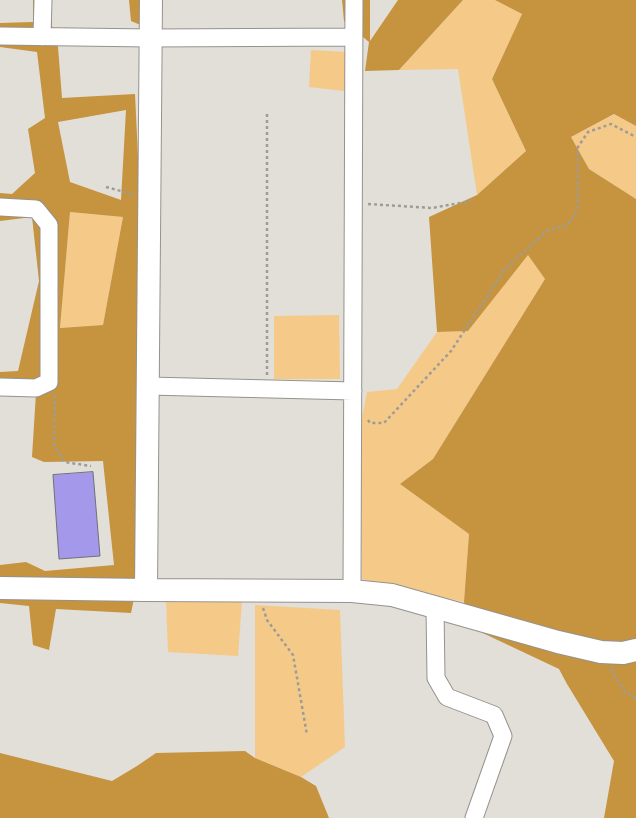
<!DOCTYPE html>
<style>
body{margin:0}
canvas{display:block;background:#e2ded8}
</style>
<canvas width="636" height="818"></canvas>
<script>
const context = document.querySelector('canvas').getContext('2d');
context.lineJoin = 'round';
function fill(path, color) { context.fillStyle = color; context.fill(path, 'evenodd'); }
function strokePath(path, color, width, dash) { context.strokeStyle = color; context.lineWidth = width; context.lineCap = dash ? 'butt' : 'round'; context.setLineDash(dash || []); context.stroke(path); }
fill(new Path2D(`
 M463,0H495L522,14L492,79L526,151L477,195L458,69L399,70Z
 M311,50L347,52L344,91L309,87Z
 M615,114L636,126V199L589,169L571,137Z
 M70,212L123,217L103,325L60,328Z
 M528,254L545,279L433,459L400,484L469,534L464,602L362,579L361,422L367,392L397,389L437,332L468,331Z
 M339,315L340,379H274V316Z
 M166,600L242,601L238,656L168,652Z
 M255,605L340,610L345,747L301,777L255,758Z`), '#f5ca89');
fill(new Path2D(`
 M33,0H52V26L58,47L62,98L135,94L141,220L138,579L131,613L56,609L49,650L33,645L29,606L0,603V565L26,562L45,571L114,565L103,461L44,462L32,457L36,393L0,394V372L18,371L39,281L32,217L0,221V193L12,194L35,173L28,129L45,118L37,52L0,47V23L33,22ZM126,110L121,200L70,182L58,122ZM70,212L123,217L103,325L60,328Z
 M129,0H143V26L131,21Z
 M342,0H370V41L398,0H463L399,70L365,71L369,42L344,21Z
 M495,0H636V126L614,114L571,137L589,169L636,199V818H604L614,761L567,684L559,669L470,627L464,602L469,534L400,484L433,459L545,279L528,255L468,331L437,332L429,217L477,195L526,151L492,79L522,14Z
 M245,751L255,758L301,777L316,786L329,818H0V753L112,781L137,766L156,753Z`), '#c6933f');
const building = new Path2D(`
 M93,472L100,556L59,559L53,475Z`);
fill(building, '#a398ea');
strokePath(building, '#717076', 1);
const street = new Path2D(`
 M0,36L150,38L354,37
 M42,37L43,0
 M0,207L36,209L49,225V382L36,388L0,387
 M148,386L353,391
 M352,591L354,0
 M435,608L436,678L447,697L494,715L503,736L474,818`);
const secondary = new Path2D(`
 M0,588L146,590L352,591L392,595L558,642L601,652L623,653L636,650
 M146,590L151,0`);
strokePath(street, '#96928d', 19);
strokePath(secondary, '#96928d', 24);
strokePath(new Path2D(`
 M106,187L132,194
 M368,204L432,208L471,201
 M267,375V111
 M55,395L54,444L64,462L91,466
 M368,420L370,423H384L451,351L505,269L548,230L568,225L578,208V147L588,132L611,124L636,137
 M263,608L267,620L293,655L307,735
 M611,669L625,692L636,698`), '#9e9c97', 2.5, [3, 3]);
strokePath(street, '#fff', 17);
strokePath(secondary, '#fff', 22);
</script>
